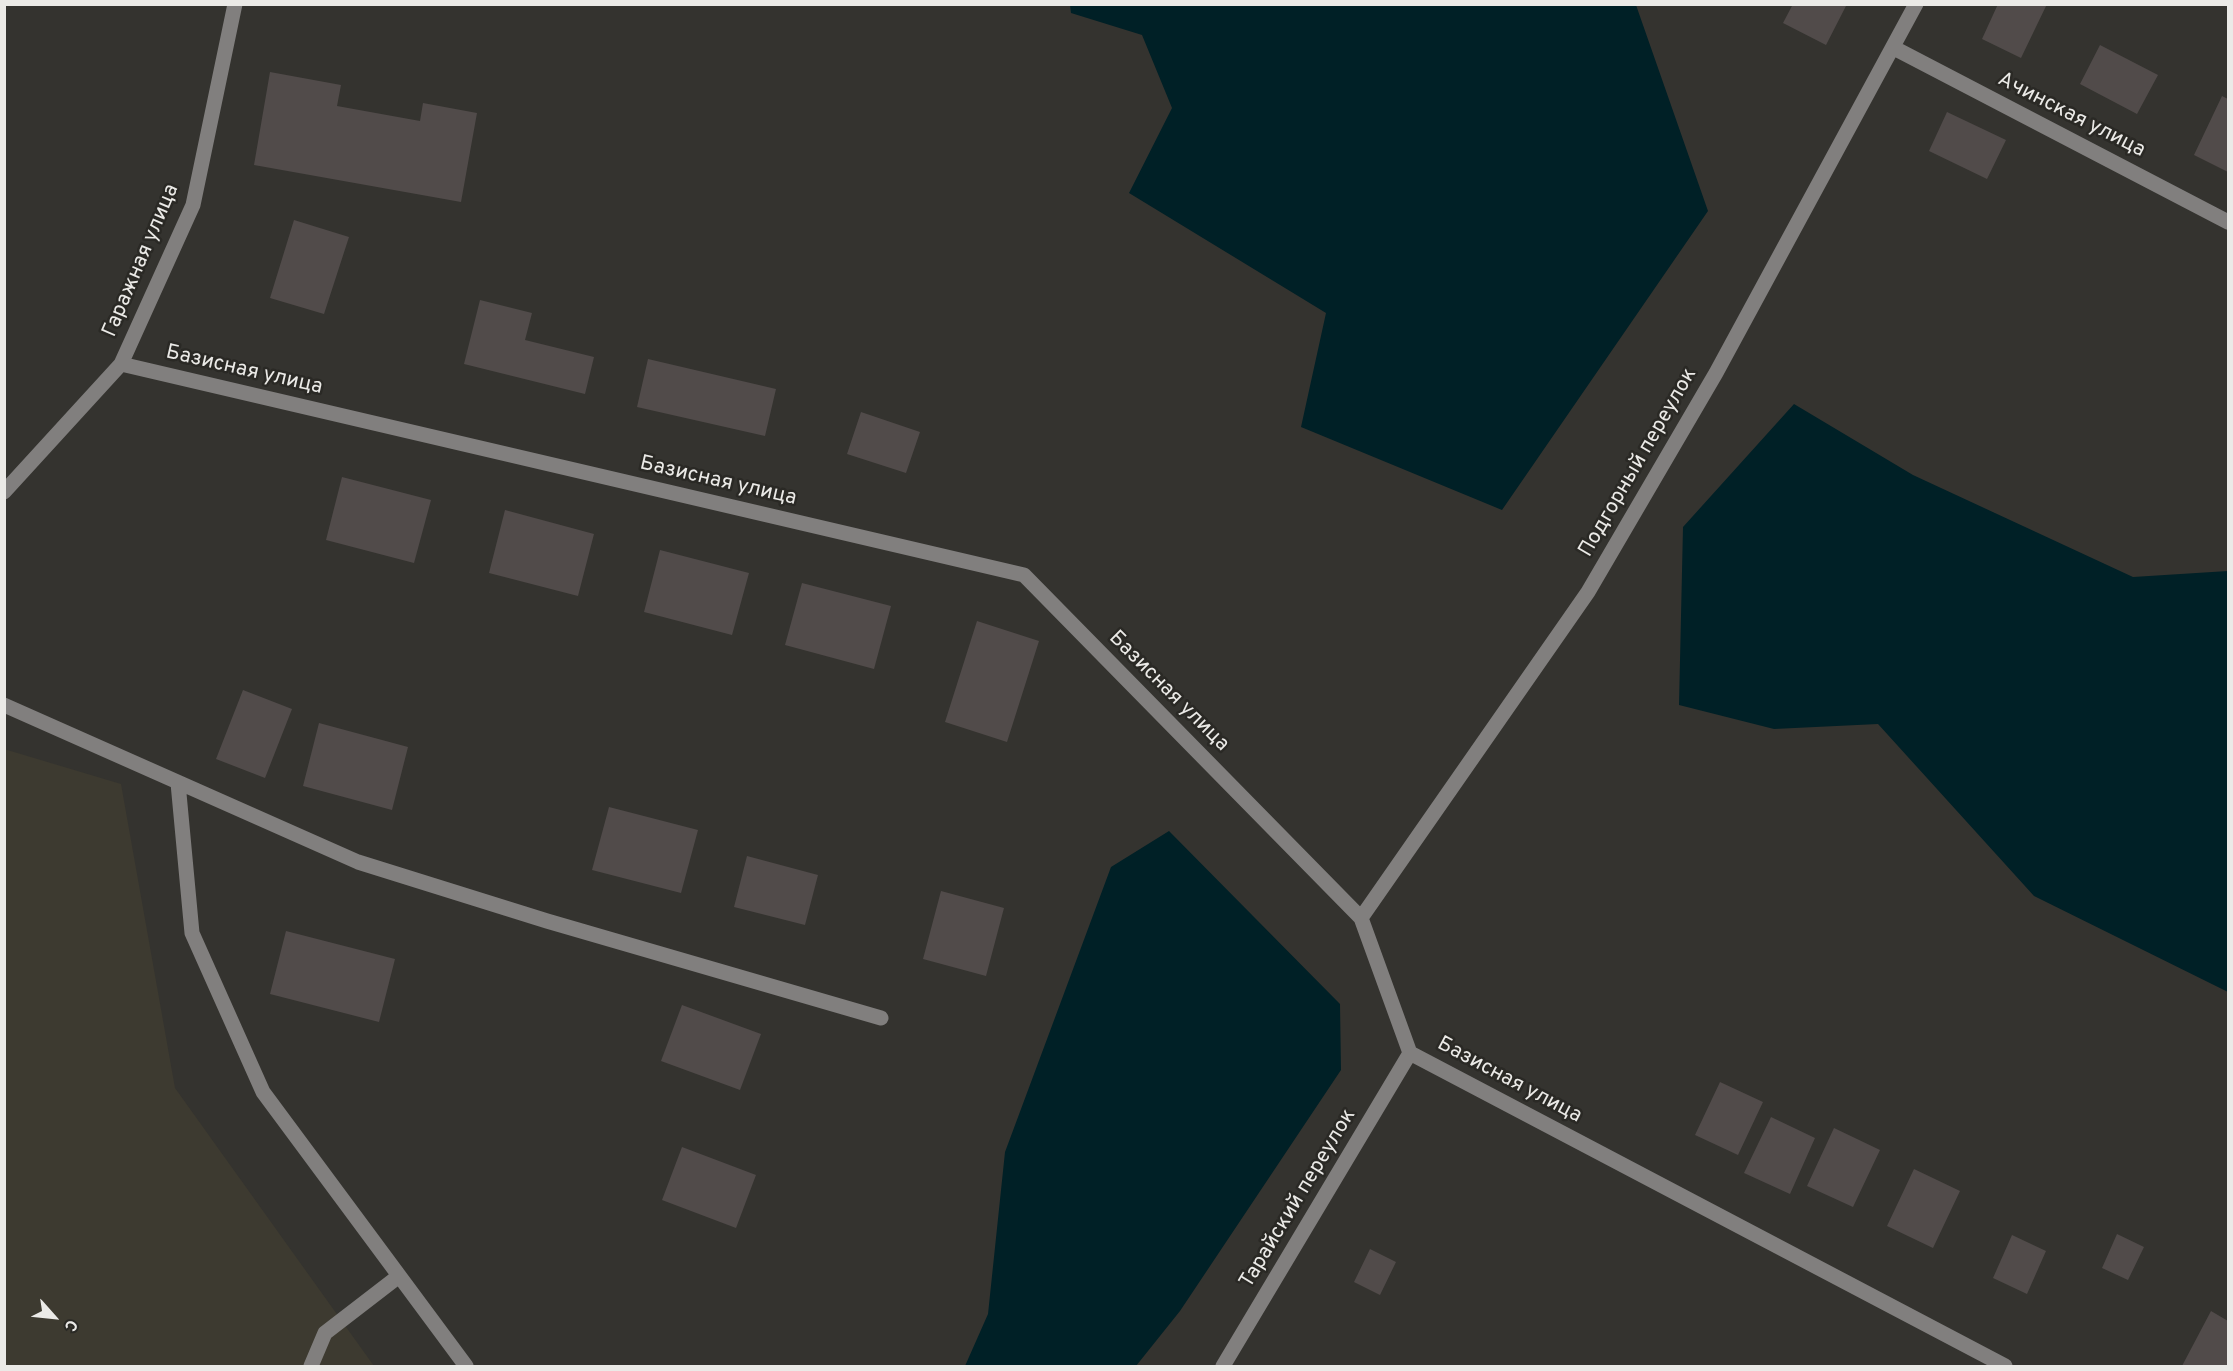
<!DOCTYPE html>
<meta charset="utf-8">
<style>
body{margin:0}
#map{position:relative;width:2233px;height:1371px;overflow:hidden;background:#34332f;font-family:Overpass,sans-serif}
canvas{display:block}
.frame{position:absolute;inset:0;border:6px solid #ebeae7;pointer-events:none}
.north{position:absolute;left:24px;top:1287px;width:60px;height:60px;-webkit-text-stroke:4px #2a2925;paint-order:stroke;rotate:117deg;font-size:16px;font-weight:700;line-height:24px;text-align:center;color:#ebeae7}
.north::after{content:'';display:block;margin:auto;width:21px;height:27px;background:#ebeae7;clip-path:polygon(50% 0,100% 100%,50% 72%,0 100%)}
</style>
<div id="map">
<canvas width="2233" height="1371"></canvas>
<div class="frame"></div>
<div class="north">С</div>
</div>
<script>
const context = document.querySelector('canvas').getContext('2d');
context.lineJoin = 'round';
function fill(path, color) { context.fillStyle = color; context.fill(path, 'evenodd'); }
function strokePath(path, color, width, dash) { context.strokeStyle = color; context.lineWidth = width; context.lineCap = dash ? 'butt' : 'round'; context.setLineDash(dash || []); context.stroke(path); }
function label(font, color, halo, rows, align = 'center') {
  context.font = font + ' Overpass,sans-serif'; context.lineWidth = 5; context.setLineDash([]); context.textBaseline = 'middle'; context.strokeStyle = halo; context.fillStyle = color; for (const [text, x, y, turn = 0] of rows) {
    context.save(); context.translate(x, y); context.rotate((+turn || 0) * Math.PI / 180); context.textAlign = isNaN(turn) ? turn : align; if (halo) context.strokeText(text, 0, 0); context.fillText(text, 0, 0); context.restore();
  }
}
fill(new Path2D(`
 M4,749L121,784L175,1088L374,1366H5Z`), '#3d3a30');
fill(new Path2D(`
 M1070,5H1636L1708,211L1502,510L1301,427L1326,313L1129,193L1172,108L1142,35L1071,13Z
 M1794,404L1913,475L2133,577L2228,571V992L2034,896L1878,724L1774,729L1679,705L1683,527Z
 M1169,831L1340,1004L1341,1070L1180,1311L1136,1366H965L988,1314L1005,1152L1111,867Z`), '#002026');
fill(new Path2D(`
 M1793,4H1847L1826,45L1783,23Z
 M1998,4H2047L2021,58L1982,39Z
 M2100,45L2158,75L2137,114L2080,84Z
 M270,72L341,85L337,106L420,121L423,103L477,113L461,202L254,165Z
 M2222,96L2228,99V172L2194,155Z
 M1947,112L2006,140L1987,179L1929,151Z
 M294,220L349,237L324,314L270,298Z
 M480,300L532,313L525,340L594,357L585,394L464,364Z
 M648,359L776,389L765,436L637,407Z
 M861,412L920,432L906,473L847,454Z
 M342,477L431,500L414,563L326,540Z
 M505,510L594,534L578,596L489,573Z
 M660,550L749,573L732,635L644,612Z
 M802,583L891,606L874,669L785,645Z
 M977,621L1039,641L1007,742L945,722Z
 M243,690L292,709L265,778L216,759Z
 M319,723L408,747L392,810L303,786Z
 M609,807L698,830L681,893L592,870Z
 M747,856L818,875L805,925L734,907Z
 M941,891L1004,908L986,976L923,959Z
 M286,931L395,959L379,1022L270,994Z
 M682,1005L761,1034L740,1090L661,1061Z
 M1720,1082L1763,1102L1738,1155L1695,1135Z
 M1771,1117L1815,1138L1790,1194L1744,1173Z
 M1834,1128L1880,1150L1853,1207L1807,1186Z
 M682,1147L756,1175L736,1228L662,1200Z
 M1914,1169L1960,1191L1933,1248L1887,1226Z
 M2117,1234L2144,1247L2128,1280L2102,1268Z
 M2012,1235L2046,1251L2027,1294L1993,1278Z
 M1370,1249L1396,1262L1380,1295L1354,1282Z
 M2211,1311L2228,1321V1366H2182Z`), '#514b4a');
strokePath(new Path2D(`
 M1894,48L2228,222
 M121,364L1024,575L1361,918L1410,1053L2005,1366
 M4,492L121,364L193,205L235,4
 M4,705L358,862L547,921L881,1018
 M178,783L192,933L263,1092L466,1366
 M1361,918L1588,592L1716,373L1916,4
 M311,1366L325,1333L399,1276
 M1223,1366L1410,1053`), '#817f7e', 15);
label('21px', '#ebeae7', '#2a2925', [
 ["Ачинская улица",2071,116,27],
 ["Гаражная улица",142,261,-67],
 ["Базисная улица",244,371,13],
 ["Подгорный переулок",1639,463,-60],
 ["Базисная улица",718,482,13],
 ["Базисная улица",1168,692,45],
 ["Базисная улица",1509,1081,28],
 ["Тарайский переулок",1299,1199,-59]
]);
</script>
